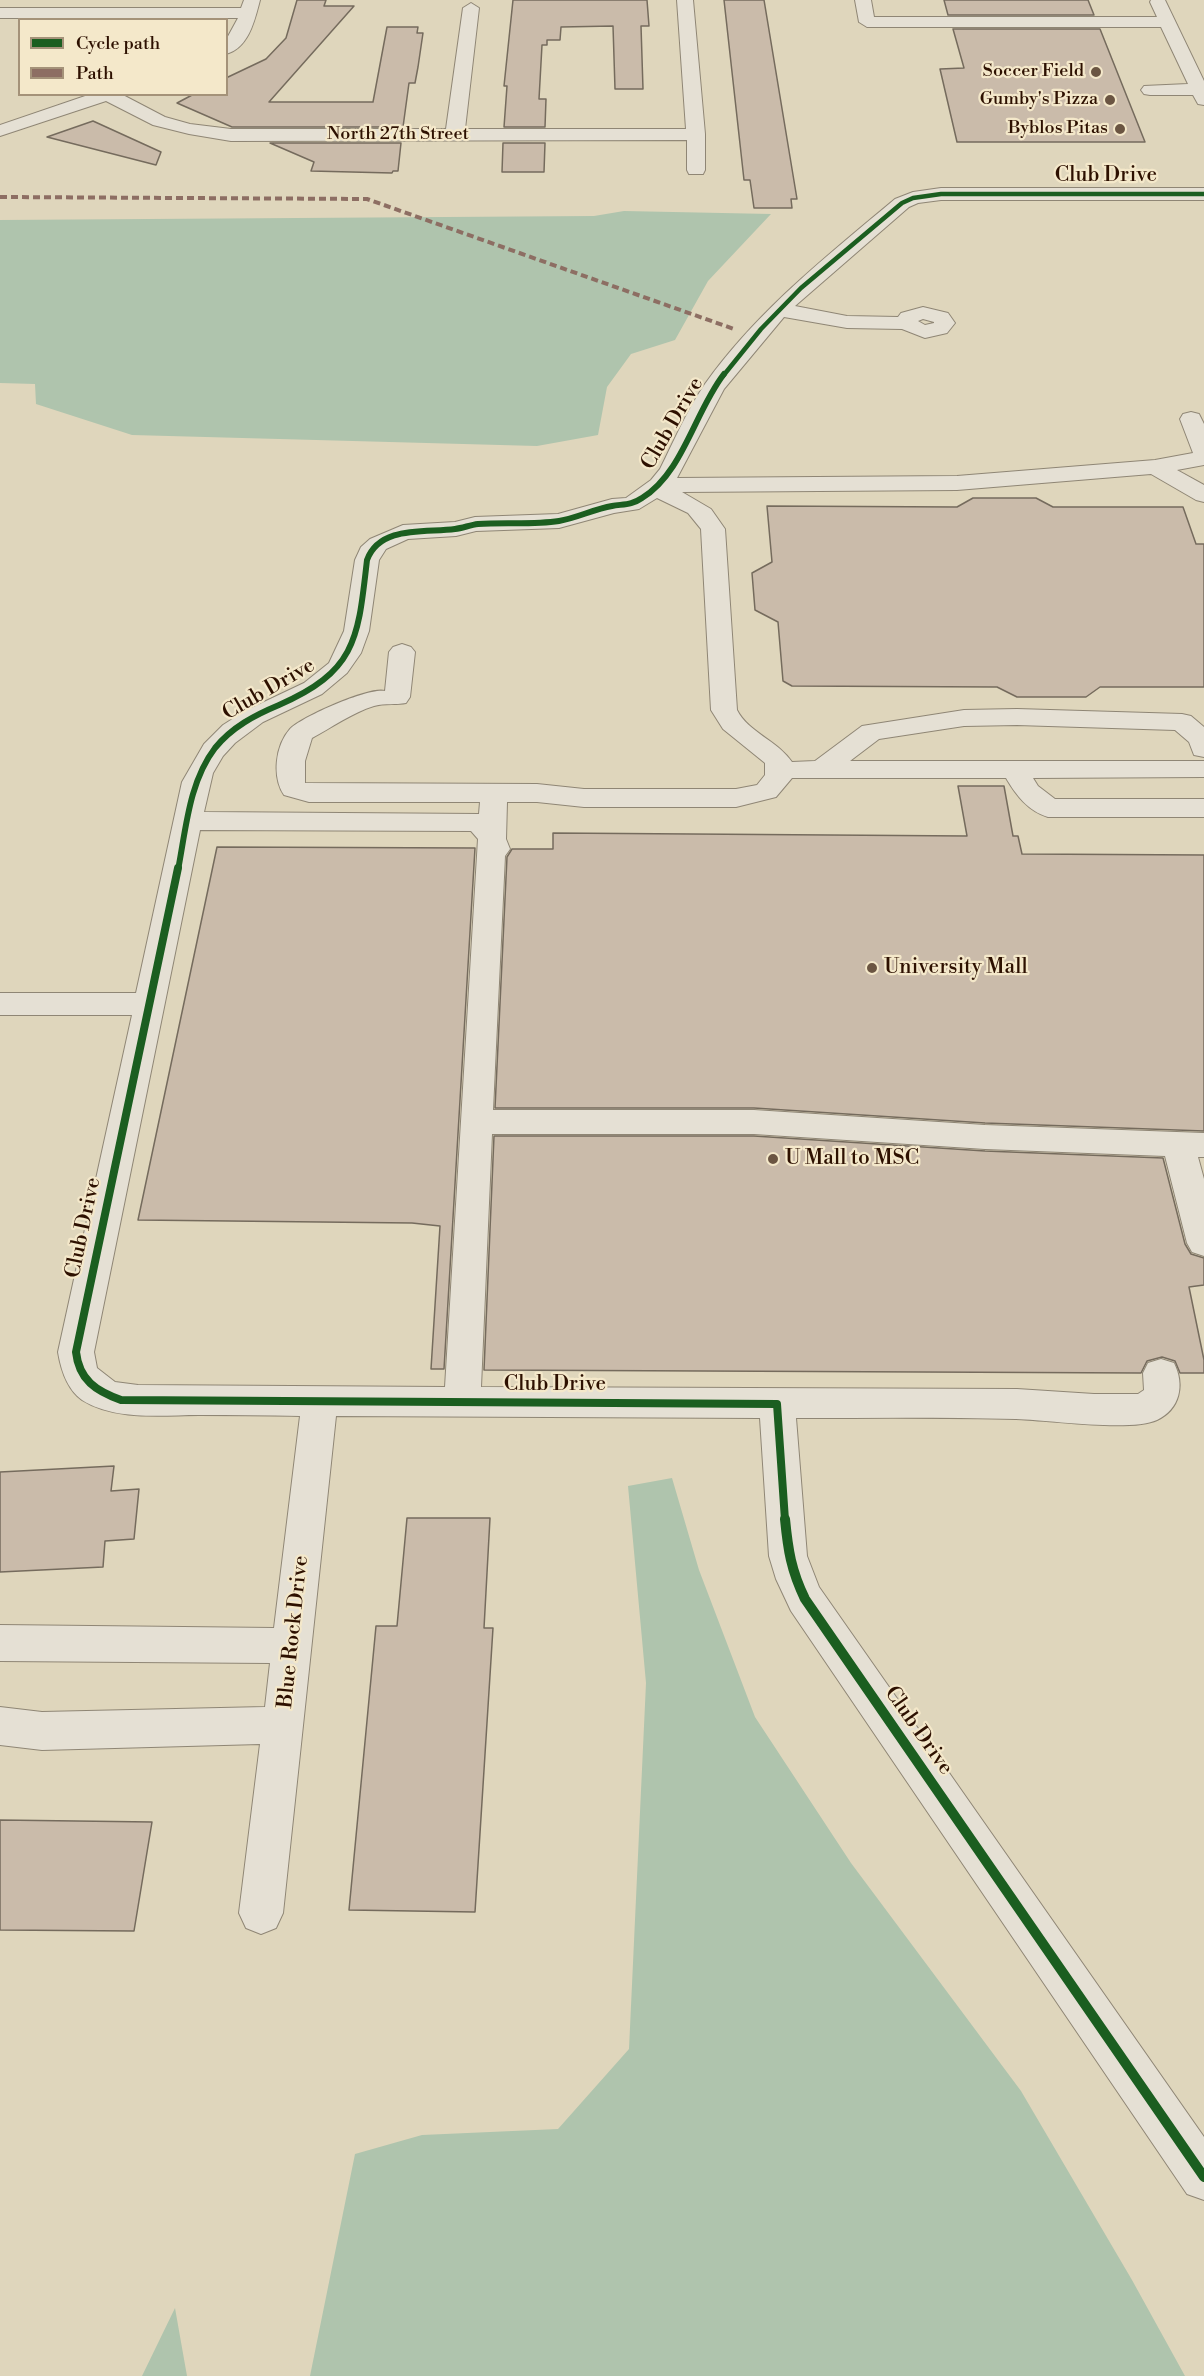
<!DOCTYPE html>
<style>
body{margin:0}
#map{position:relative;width:1204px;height:2376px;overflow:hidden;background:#dfd6bc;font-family:"Libre Bodoni",serif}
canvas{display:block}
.legend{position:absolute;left:18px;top:18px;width:210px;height:78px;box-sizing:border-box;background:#f4e8ca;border:2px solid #a49279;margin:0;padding:8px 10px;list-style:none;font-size:18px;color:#2d1000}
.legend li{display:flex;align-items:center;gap:12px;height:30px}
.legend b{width:30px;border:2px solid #a49279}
</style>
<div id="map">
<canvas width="1204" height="2376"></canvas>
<ul class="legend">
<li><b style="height:8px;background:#1b5e20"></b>Cycle path</li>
<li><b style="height:8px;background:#8d6e63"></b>Path</li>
</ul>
</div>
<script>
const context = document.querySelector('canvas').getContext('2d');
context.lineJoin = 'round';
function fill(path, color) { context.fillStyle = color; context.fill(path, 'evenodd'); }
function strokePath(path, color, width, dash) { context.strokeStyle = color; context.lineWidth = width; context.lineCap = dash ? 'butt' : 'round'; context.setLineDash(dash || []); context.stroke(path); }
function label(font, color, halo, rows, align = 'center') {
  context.font = font + ' "Libre Bodoni",serif'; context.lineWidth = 4.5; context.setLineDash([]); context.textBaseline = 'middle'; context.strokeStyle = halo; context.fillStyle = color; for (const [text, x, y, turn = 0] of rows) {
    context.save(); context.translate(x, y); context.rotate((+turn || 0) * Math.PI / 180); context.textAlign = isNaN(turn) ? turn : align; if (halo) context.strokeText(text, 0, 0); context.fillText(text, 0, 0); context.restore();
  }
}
fill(new Path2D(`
 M624,211L771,214L708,281L675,340L631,354L607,387L598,435L537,446L132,435L36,404L35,384L0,383V220L594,216Z
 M672,1478L699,1570L755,1717L851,1863L1021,2091L1132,2280L1185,2376H310L355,2154L422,2135L558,2129L629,2049L646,1683L628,1486Z
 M175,2308L187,2376H142Z`), '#afc4ad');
const building = new Path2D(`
 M297,0H326L324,6H354L269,102H373L387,27H418L417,33H423L418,67L415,83H409L403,127H232L177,103L194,94H226V78L266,59L286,38Z
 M513,0H647L649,26H641L643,89H615L613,26L561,27L560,40H547V45H542L539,99H546L545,127H504L507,86H504Z
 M724,0H764L797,199H791L792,208H754L750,180H744Z
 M944,0H1088L1094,15H948Z
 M953,29H1100L1145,142H957L940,69L964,68Z
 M93,121L161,152L156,165L47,137Z
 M270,143H401L398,171H393L392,173L311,171L314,162Z
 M503,143H545L544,172H502Z
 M973,498H1036L1053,507H1183L1196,544H1204V687H1100L1086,697H1017L997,687L792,686L783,681L778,622L755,610L752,573L772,562L767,506L957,507Z
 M958,786H1004L1013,836H1018L1022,854L1204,855V1131L985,1123L754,1108H495L507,857L512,849H553V833L967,836Z
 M217,847L475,848L444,1369H431L440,1226L412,1223L138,1220Z
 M494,1136H754L985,1151L1163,1158L1185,1244L1191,1254L1204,1258V1285L1189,1287L1204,1360V1373H1180L1175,1361L1162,1357L1147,1361L1141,1373L484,1370Z
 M114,1466L111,1491L139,1489L134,1539L105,1541L103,1567L0,1572V1472Z
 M407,1518H490L484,1628H493L475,1912L349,1910L376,1626H397Z
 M0,1820L152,1822L134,1931L0,1930Z`);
fill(building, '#cabbaa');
strokePath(building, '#756b5d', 1.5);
const minor = new Path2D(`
 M244,0H260C255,19 249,48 226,54V40L238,18H0V8H241Z
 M677,0H693L705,134V170L703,174H689L687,170V140L231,141L189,134L153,125L106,101L0,136V125L91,94H121L165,117L190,124L231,129H446L463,8L471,3L479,8L465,129H686Z
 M855,0H871L874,17H1157L1150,2L1151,0H1165L1204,81V105L1198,104L1193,95H1150L1144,94L1141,90L1144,86L1188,84L1161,27H867L859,22Z
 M941,188H1204V200H941L918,203L909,207L795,306L847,316L898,317L901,313L923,307L948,313L955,323L947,333L925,338L902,329L847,328L784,317L724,389L677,478L957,476L1155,460L1193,453L1180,419L1183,414L1191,412L1199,414L1204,424V465L1177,470L1204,485V502L1196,500L1151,474L957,490L682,492L711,509L725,529L737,710C748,732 778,741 792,762L815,761L862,726L964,710L1017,709L1182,714L1191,716L1204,727V757L1194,755L1189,742L1175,730L1017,725L964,726L879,739L850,761H1204V777L1033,778L1038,786L1055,799H1204V817H1048C1028,811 1016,795 1006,778H792L776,797L736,807H584L537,802H507L506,839L510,849L505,856L493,1110H754L985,1125L1204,1133V1157H1198L1204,1179V1256L1192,1252L1187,1243L1165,1156L985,1149L754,1134H492L481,1387L1017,1389L1094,1394H1138L1144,1390L1143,1373L1148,1363L1161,1359L1174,1363C1185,1385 1180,1409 1157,1420C1131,1432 1048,1420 1016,1419C942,1417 869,1418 796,1418L807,1556L819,1587L1204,2137V2200L1187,2194L791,1611L776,1579L769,1556L760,1418L336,1416L283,1913L276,1928L261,1934L246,1928L239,1913L260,1744L42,1750L0,1745V1707L42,1712L265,1707L270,1663L0,1661V1625L274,1628L300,1416C267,1415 233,1415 199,1415C162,1415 115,1421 82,1400C67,1389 61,1370 58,1352L132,1015H0V993H136L182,782L204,744L223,725L245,711L304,683L329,663L344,631L355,560L361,547L370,539L403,525L455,522L475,517L558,514L612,499L626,498L651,480L660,469C674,441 687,410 705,384C757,311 827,256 895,199L913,192ZM923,319L934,322V323L925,325L918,321ZM657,498L688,513L701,529L711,710L723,729L765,763V775L757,785L736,789H584L537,784L305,783V761L312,738C331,728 353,712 374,706C386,703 395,705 406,703L410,697L415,652L411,647L402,644L393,647L389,652L385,691C369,687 301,717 290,729C275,746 272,777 284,795L309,802H480L479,814L204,812L213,773L223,756L235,743L263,722L322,694L347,673L361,653L369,631L379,560L386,549L408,539L456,536L476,531L559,528L614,513L639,509ZM200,830L471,831L478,839L445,1387L138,1385L115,1382L97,1368L94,1352Z`);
strokePath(minor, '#8f8675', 2);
fill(minor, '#e5e0d4');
strokePath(new Path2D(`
 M0,197L367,199L734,329`), '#8d6e63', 4, [7, 4]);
strokePath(new Path2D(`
 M723,376L761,329L801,288L902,203L913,198L941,194H1204`), '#1b5e20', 4.5);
strokePath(new Path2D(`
 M178,870C186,829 189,782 215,748C232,727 255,715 279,705C357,671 358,638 367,560C380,525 426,533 455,529C463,528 470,525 478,524C504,522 533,525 559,521C577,518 594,509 612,506C623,504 632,505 642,498C683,473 695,411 724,374`), '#1b5e20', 6);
strokePath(new Path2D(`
 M178,868L76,1352C79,1380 96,1391 121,1400L777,1404L785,1520`), '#1b5e20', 8);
strokePath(new Path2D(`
 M785,1519C788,1550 791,1570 805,1599L1204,2177`), '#1b5e20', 10);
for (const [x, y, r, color] of [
 [1096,72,6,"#6b5542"],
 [1110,100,6,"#6b5542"],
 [1120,129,6,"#6b5542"],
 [872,968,6,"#6b5542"],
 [773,1159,6,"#6b5542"]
]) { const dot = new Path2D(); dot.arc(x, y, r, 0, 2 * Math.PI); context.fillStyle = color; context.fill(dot); strokePath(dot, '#f4e8ca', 2); }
label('18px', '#2d1000', '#f4e8ca', [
 ["Soccer Field",1084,72],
 ["Gumby's Pizza",1098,100],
 ["Byblos Pitas",1108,129]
], 'right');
label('18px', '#2d1000', '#f4e8ca', [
 ["North 27th Street",398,135]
]);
label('21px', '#2d1000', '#f4e8ca', [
 ["Club Drive",1106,176],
 ["Club Drive",673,424,-60],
 ["Club Drive",269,690,-30],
 ["Club Drive",84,1228,-78],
 ["Club Drive",555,1385],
 ["Blue Rock Drive",294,1632,-84],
 ["Club Drive",918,1731,55]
]);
label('21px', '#2d1000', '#f4e8ca', [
 ["University Mall",884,968],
 ["U Mall to MSC",785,1159]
], 'left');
</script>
